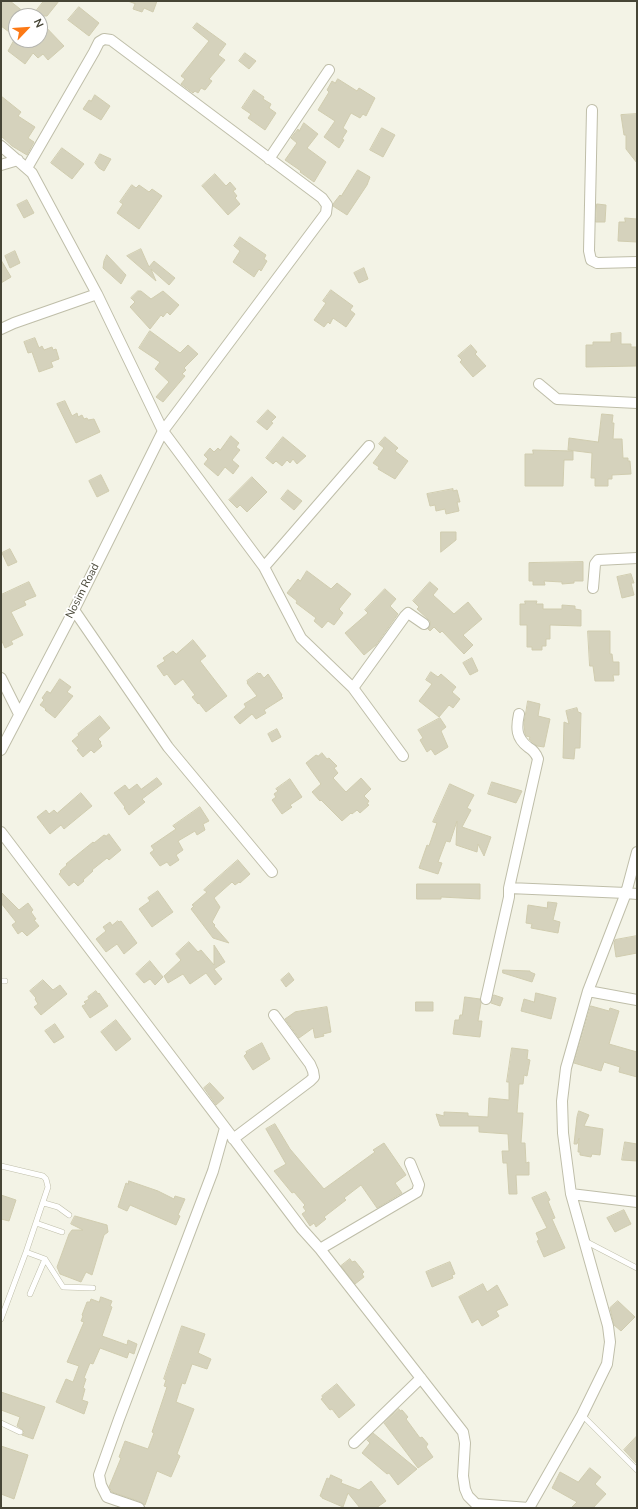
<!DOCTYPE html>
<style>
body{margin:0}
#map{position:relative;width:638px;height:1509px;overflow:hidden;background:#f3f3e6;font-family:"Nunito Sans",sans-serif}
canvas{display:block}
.frame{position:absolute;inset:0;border:2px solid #464536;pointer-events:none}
.north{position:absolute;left:8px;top:8px;width:40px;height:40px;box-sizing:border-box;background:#fff;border:1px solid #b5b5af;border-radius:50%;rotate:65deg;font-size:11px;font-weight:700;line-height:16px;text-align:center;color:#464536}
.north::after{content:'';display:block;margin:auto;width:14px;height:18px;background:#fc7915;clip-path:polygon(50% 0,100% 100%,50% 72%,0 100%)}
</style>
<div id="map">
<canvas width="638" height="1509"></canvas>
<div class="frame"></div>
<div class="north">N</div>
</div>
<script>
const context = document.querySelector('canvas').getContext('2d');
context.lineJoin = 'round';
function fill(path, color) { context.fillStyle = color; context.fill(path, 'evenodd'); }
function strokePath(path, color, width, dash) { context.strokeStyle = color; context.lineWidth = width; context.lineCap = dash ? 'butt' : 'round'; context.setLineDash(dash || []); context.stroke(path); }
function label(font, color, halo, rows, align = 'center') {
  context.font = font + ' "Nunito Sans",sans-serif'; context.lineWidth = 3.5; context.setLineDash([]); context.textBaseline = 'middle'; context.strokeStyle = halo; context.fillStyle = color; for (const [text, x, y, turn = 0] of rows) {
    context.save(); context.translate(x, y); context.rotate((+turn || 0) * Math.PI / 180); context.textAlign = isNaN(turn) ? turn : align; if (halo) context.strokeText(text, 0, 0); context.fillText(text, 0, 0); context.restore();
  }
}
const building = new Path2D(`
 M1,1H10L29,16H16V37L1,26Z
 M44,1H59L47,16H32Z
 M128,1H157L153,12L144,8L142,12L133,9L135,4Z
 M79,7L99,23L89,36L68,20Z
 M40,21L64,46L48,60L43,54L38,58L33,53L25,64L8,51L14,40H40Z
 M197,23L226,44L218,55L225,60L209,79L212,81L205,90L201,88L198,93L195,91L193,93L181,84L185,79L181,76L209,41L193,28Z
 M245,53L256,61L249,69L239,61Z
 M338,79L357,91L359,88L375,98L366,116L363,114L360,118L351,113L343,128L347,131L342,139L344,140L339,148L324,137L335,121L318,110L329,92L327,90L332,81L335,83Z
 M254,90L264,97L263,99L271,104L269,108L276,113L265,130L248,118L251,114L242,108Z
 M95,95L110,106L101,120L83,109L89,100L91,101Z
 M1,96L21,112L18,116L35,127L28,138L34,142L27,155L12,146L1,136Z
 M637,114V163L626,149V135H624L621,115Z
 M304,123L318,134L307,148L326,162L314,182L300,172L301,171L285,160L297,143L291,138L298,129L299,131Z
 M382,128L395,135L383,157L370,150Z
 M62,148L84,164L72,179L51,163Z
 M100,154L111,159L104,171L99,168L95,163Z
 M358,170L370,177L367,185L347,215L333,206V204L340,195L341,196Z
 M215,174L226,186L230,182L236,189L233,191L237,196L235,198L240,204L228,215L202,186Z
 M132,185L136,188L139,185L149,192L152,189L162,196L139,229L117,213L123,204L120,202Z
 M27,200L34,213L24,218L17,205Z
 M597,204L606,205L605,222H596Z
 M625,218L637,219V242L618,241L619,222H625Z
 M240,237L266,255L264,259L267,261L261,271L259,269L254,277L233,262L240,251L234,246Z
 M141,249L149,267L154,261L175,278L169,285L151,269L156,281L127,256Z
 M15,251L20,263L10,268L5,256Z
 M107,255L126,275L121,284L103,268L104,261Z
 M1,260L11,277L1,283Z
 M364,268L368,279L359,283L354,273Z
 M331,290L353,306L350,310L355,314L346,327L333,318L330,324L328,322L324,327L314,320L326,303L323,301Z
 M138,291H141L151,299L163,291L179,305L170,315L167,312L163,317L161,315L150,329L130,307L135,302L131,298Z
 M150,331L180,353L188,345L198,354L184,368L186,370L182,374L185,376L163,402L156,397L169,382L155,369L160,362L139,348Z
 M621,333V344H631V347H636V366L586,367V345H593V342H611V334Z
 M35,338L39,348L42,346L44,350L52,347L53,350L56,349L59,359L51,362L53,367L39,372L32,352L28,353L24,342Z
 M471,345L477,352L475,354L486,366L473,377L460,362L462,360L458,356Z
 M65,401L72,416L77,413L78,417L82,415L84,419L87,418L88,420L94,419L100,432L76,443L57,404Z
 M268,410L276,417L271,422L273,423L267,430L257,422Z
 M602,414L613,415L612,423H614L613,439H622L623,458H628V461H630L631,474L612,475V479H608V486H595V478H591L592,453L568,450L569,438L598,442Z
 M231,436L239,443L236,447L240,450L232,460L239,466L233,474L225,467L218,476L204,464L208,459L204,455L210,448L214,452L218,448L220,450Z
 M283,437L306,456L297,464L293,459L290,463L287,460L282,466L276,461L273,464L266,458Z
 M385,437L398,448L395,451L408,461L395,479L378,469L379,467L373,463L384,448L379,444Z
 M533,450L573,451V460H564L563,486H525V454H533Z
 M101,475L109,491L97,497L89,481Z
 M252,477L267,492L247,512L240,505L237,508L229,500Z
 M453,489V491L457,490L460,502H457L459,511L446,514L445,509L436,511L435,505L430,506L427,494Z
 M288,490L302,501L294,510L281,499Z
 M441,532H456V540L441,552Z
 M10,549L17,562L8,566L2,553Z
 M583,562V581H574V583L562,584V582L544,581L545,585H533V581H529V563Z
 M307,571L331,589L337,583L351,594L339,609L343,613L334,625L328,621L322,628L314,621L316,618L296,603L297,601L287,593L298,579L300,581Z
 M631,574L634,583H631L634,595L622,598L617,577Z
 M29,582L36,596L24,601L26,605L11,612L23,635L11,641L13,644L5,648L1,639V595Z
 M430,582L438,589L433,595L454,614L468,602L482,619L463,635L473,645L464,654L442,631L440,633L434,627L430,631L428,629L430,625V621L417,609L419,607L413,601Z
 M385,589L396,599L390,606L398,614L376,645L364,655L345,633L368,613L365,610Z
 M525,601H537L536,604H543V609H562V605L575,606V609L581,610V626L550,625V639H546V646H542V650H532V647H527V625H520V604H525Z
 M588,631H610V654H612L613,662H619V675H613L614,681H595L593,666H590Z
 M193,640L206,656L200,661L227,696L206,712L199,703L198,704L192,697L195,695L183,679L175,685L167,674L164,676L157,666L165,661L163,658L173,651L176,654Z
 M472,658L478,671L470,675L463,663Z
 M431,672L438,677L441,674L456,687L452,692L460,699L453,708L449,705L439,717L419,701L432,684L426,680Z
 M258,673L259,674L260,673L264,678L268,674L282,695L281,696L283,698L264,710L266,713L256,719L252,714L240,724L234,717L246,707L244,704L257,696L247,683L248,682L247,681Z
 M60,679L71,687L67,692L73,696L55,718L45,710L46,709L40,705L44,700L42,698L47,691L50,693Z
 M528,701L540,704L538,716L550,719L544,747L537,746L529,739L530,737L526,736L525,734L524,724Z
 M577,708L578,712L581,713L580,748H575L574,759L563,758L564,722L569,724L566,711Z
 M100,716L110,728L98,739L101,742L100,743L102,746L94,753L91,750L83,757L77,750L79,749L72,741L79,735L78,734Z
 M440,718L446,727L441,731L448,747L435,755L431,749L427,752L420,740L423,738L418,730Z
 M277,729L281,737L272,742L268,734Z
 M322,753L327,759L329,758L337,766L334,768L338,773L333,778L345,791L346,792L361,778L371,789L364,796L369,801L367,804L369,805L360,813L357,810L352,814L351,813L342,821L321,800L320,801L312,792L321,784L306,763L316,755L318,756Z
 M157,778L162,784L142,799L145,802L129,815L124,808L125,807L114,793L125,785L129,790L137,784L141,789Z
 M290,779L302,797L290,805L292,807L282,814L272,800L276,797L274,794L278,791L276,789Z
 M492,782L522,791L516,803L488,794Z
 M450,784L474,795L467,808L471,810L462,827L491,837L484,856L478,844L477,852L456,845L457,821L450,842L446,841L438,862L442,863L438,874L419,868L427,845L429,846L437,823L433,822Z
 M81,793L92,806L64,829L61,825L50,834L37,817L46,810L49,814L54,810L57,813Z
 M200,807L209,821L203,824L205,830L197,835L195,831L178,841L183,850L176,855L179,860L170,866L167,862L160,866L150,853L154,850L151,846L176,829L173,826Z
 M109,834L121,850L109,860L107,858L92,870L93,871L83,880L84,881L78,886L74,882L69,886L59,874L61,872L60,871L67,865L66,864L93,842L94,843L104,835L106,836Z
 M238,860L250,874L240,883L239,882L235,885L232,882L214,898L220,907L212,922L215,925L214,926L229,943L213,938L191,909L194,906L192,905L207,892L204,890Z
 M417,884H480V899L441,897V899H417Z
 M158,891L173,912L152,927L139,909L150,901L148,898Z
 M1,892L19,910L28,903L33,910L31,912L36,919L34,920L39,926L27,936L22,931L18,934L12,925L16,922L1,903Z
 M548,902L557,903L553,920L560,922L558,933L531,928L532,924L526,923L528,905L547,908Z
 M118,921L119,922L121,921L137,943L124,954L117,944L106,952L96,939L106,931L103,927L110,922L112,925Z
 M637,936V953L616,957L614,943L615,940Z
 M189,942L198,952L201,950L214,965V945L225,962L214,969L222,979L215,985L206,973L190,984L183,974L168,983L164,976L181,960L176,954Z
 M150,961L163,977L155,985L150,979L144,983L136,974Z
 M503,970L530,971V972L535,974L532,982L503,973Z
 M289,973L294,980L286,987L281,980Z
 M43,980L53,990L60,985L67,994L41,1015L34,1007L38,1004L35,999L36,998L30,991Z
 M96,991L98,994L99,993L108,1006L90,1018L82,1006L86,1004L84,1002L89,999L88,997Z
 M536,993L556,998L551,1019L521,1011L524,999L534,1002Z
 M494,995L503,998L500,1006L491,1003Z
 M465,997L480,999L481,1003L478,1021H482L480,1037L453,1034L455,1020H459L460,1015H462Z
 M416,1002H433V1011H416Z
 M591,1006L609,1011L610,1008L619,1011L609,1044L637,1052V1077L619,1072L620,1067L604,1062L601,1071L574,1063Z
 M327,1007L331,1032L323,1034L324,1036L315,1038L313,1028L299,1038L285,1019L295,1012Z
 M116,1020L131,1039L116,1051L101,1032Z
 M55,1024L64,1037L54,1043L45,1031Z
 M262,1043L270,1059L253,1070L244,1056L247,1053L246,1052Z
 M512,1048L528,1050L527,1059L530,1060L527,1076L524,1075L523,1084H519L517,1113H523L521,1143H525L526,1163L529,1162V1175H516L517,1194H509L507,1163H503L502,1151H509L508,1134L479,1132V1126H440L436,1114L444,1116V1112L468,1113V1116L488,1117L489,1098L509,1100V1082H507Z
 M210,1083L224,1098L216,1105L204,1088Z
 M579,1111L589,1115L584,1126L603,1129L600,1155L592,1154L591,1157L580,1155V1152H578L579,1138L577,1144H574L577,1117Z
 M275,1124L290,1149L324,1189L375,1152L373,1150L384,1143L406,1175L395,1183L402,1193L377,1208L361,1185L344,1198L346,1200L324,1217L326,1219L316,1227L314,1223L310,1226L302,1214L306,1211L303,1207L305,1205L294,1192L292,1193L274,1171L286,1164L266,1129Z
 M625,1142L637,1144V1161L622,1160Z
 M129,1181L158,1191L174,1199L175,1196L185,1199L178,1215L180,1216L176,1225L130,1205L127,1211L118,1207L126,1183L128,1184Z
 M546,1192L550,1200L548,1201L555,1218L552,1219L565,1248L544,1257L537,1241L539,1240L536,1233L547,1228L532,1198Z
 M1,1195L16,1200L9,1221L1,1219Z
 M624,1210L631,1224L615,1232L607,1218Z
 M75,1216L107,1225L108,1232L104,1235L92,1275L86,1272L81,1282L60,1274L57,1267L69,1234L72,1230H83L71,1224Z
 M350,1259L352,1262L355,1261L364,1272L362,1274L364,1277L355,1284L341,1266Z
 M450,1262L455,1274L452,1275L453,1278L432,1287L426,1272Z
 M483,1284L487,1292L497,1285L508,1305L496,1311L499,1316L482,1326L478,1319L472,1323L459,1297Z
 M101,1297L112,1301L110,1306L112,1307L102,1336L127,1345L128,1340L137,1344L134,1354L129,1352L127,1358L100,1348L93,1364L90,1363L84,1378L86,1379L83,1388L85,1389L82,1400L88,1402L84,1414L56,1402L66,1379L73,1382L79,1366L67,1362L84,1322L81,1321L83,1316L82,1315L87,1302H90L91,1299L99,1302Z
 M618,1301L635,1317L621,1331L614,1325L610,1308Z
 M182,1326L205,1334L198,1353L211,1359L207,1369L192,1364L185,1384L182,1383L176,1402L194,1409L177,1454L180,1456L171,1477L157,1471L145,1505L141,1502L112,1492L109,1487L121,1458L119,1457L125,1441L148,1449L154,1433L152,1432L167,1387L164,1386L166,1380L164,1379Z
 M337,1384L355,1405L339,1418L332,1409L330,1410L321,1399L323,1398L322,1396Z
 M1,1392L45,1407L33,1439L22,1435L24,1433L23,1430L17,1426L20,1417L1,1410Z
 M399,1409L400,1411L402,1410L408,1417L406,1419L420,1438L422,1437L428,1444L426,1447L433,1457L418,1468L384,1423Z
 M373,1433L417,1469L398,1485L389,1473L387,1474L362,1453L370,1443L367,1440Z
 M637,1436V1464L624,1450Z
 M1,1446L28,1455L14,1499L1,1494Z
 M590,1468L601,1477L595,1484L606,1494L593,1508H571L577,1502L552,1488L560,1472L578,1482Z
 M331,1475L342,1480L341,1483L359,1490L371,1481L386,1501L376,1508H360L348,1493L343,1507L322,1498V1497L320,1496L327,1478L329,1479Z`);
fill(building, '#d5d2bc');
strokePath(building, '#d0ccaf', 1);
const lane = new Path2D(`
 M1,981H5
 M1,1166L43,1176L46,1179L48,1187L26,1252L1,1319
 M44,1203L58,1207L69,1215
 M36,1223L62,1232
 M585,1241L637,1268
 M26,1252L45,1259L63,1287L93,1288
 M30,1294L45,1259
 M582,1415L637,1470
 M1,1423L20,1432`);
const street = new Path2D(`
 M592,110L589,251L591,260L597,263L637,262
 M1,146L32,173L97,294L163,431L264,567L301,638L353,688L403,756
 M269,159L329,70
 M1,165L18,160
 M1,329L14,323L97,294
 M539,384L557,399L637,403
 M264,567L369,446
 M593,588L595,564L598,560L637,558
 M74,610L168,747L272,872
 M1,678L19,714
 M353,688L405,616L408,613L424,624
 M1,750L74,610L163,431L326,213L327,205L322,198L111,40L104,39L99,42L94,52L27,168
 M1,832L302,1229L320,1249L463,1432L465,1443L463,1476L465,1489L468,1496L476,1504L529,1508
 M509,888L538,759C536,753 533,750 528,747C516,738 516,728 519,714
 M588,991L637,1000
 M486,999L509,897V888L626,893L637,894
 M233,1139L310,1081L314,1077L313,1071L310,1064L274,1015
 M571,1194L637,1202
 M320,1249L417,1192L419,1185L410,1163
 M354,1443L421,1378
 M139,1508L107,1497L101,1485L99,1475L119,1419L213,1171L225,1128
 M529,1508L582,1415L607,1364L610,1342L608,1326L571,1194L563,1133L562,1101L566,1068L588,991L626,893L637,852`);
strokePath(lane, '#bfbea9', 6);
strokePath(street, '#bfbea9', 12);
strokePath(lane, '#fff', 5);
strokePath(street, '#fff', 10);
label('11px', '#464536', '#fff', [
 ["Nosim Road",83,591,-63]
]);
</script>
